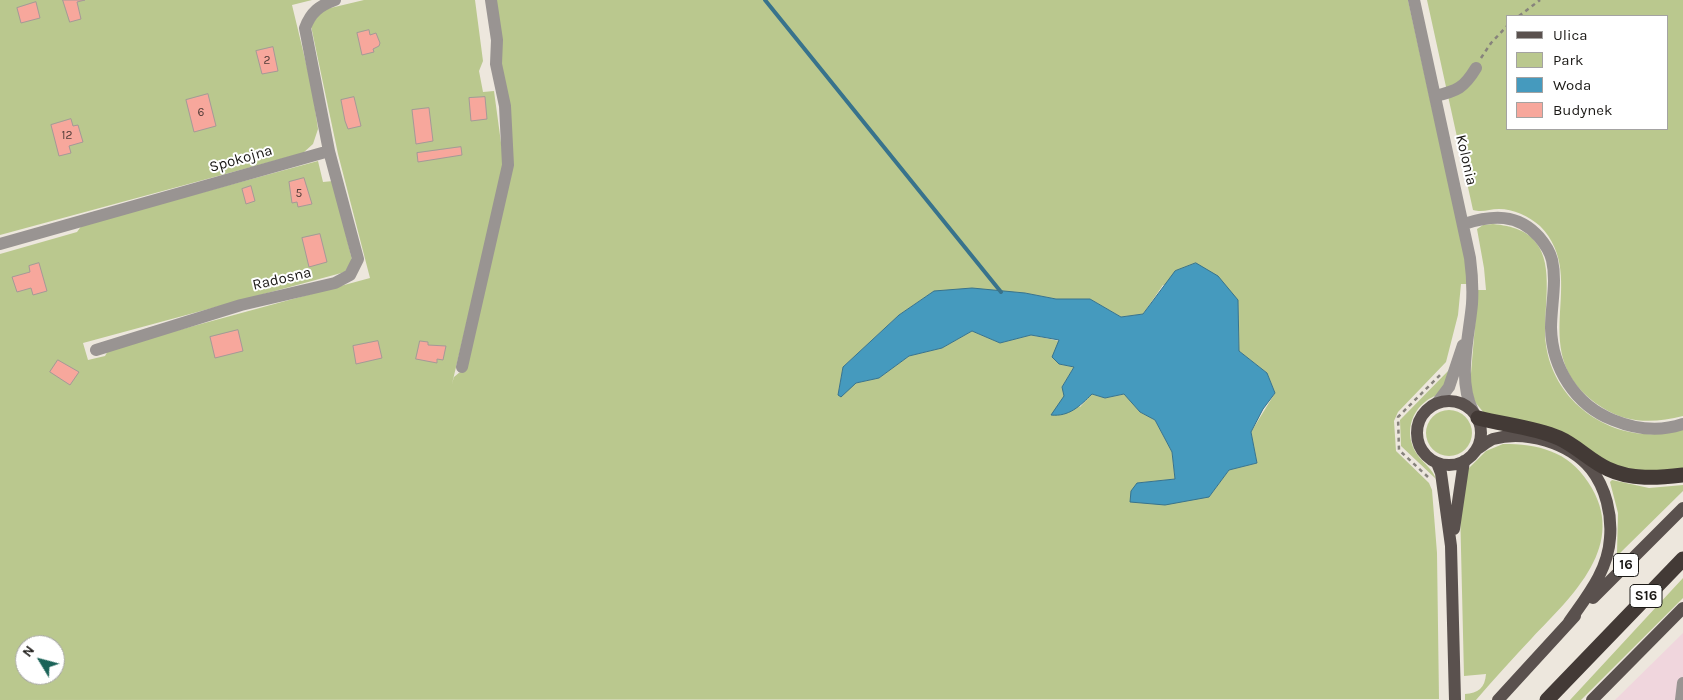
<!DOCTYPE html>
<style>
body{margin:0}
#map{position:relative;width:1683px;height:700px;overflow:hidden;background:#ede7dd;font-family:Karla,sans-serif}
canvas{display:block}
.legend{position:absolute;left:1506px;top:15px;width:162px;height:115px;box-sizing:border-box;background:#fff;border:1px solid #a4a3a2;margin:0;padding:6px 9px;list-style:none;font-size:15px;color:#1b1916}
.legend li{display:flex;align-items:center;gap:10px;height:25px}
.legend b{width:25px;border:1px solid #a4a3a2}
.north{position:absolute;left:15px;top:635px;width:50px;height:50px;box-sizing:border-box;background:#fff;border:1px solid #a4a3a2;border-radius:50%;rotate:307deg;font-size:14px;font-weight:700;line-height:20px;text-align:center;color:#1b1916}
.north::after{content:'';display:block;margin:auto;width:18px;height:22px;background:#1b6358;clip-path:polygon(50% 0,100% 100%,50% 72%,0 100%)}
</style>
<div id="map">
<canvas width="1683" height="700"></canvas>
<ul class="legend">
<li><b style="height:6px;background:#5a514e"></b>Ulica</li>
<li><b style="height:14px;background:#bac88e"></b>Park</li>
<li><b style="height:14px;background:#459abe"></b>Woda</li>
<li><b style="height:14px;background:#f7a79c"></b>Budynek</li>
</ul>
<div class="north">N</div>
</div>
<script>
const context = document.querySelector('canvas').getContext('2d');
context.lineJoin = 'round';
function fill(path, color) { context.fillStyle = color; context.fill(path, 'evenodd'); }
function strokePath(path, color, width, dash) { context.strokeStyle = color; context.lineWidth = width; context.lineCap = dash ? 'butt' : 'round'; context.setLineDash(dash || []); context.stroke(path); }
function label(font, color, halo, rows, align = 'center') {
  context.font = font + ' Karla,sans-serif'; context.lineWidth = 4; context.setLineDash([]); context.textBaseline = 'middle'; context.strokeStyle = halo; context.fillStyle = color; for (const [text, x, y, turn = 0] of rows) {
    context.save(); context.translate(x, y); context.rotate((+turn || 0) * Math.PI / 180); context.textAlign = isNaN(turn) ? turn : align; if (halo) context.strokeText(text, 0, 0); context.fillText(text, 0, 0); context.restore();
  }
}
fill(new Path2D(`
 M1683,633V700H1615Z`), '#f0d6dd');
fill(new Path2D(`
 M0,0H312L292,5L312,88L318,129L313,144L303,153L0,235Z
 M364,0H475L483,61L479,71L483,92L494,91L504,165L452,384L454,377L466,367L508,184L494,0H1408L1464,253L1468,284H1461L1458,315L1446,362L1398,412L1394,421L1396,451L1429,483L1432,490L1437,553L1439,699L0,700V254L77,232L82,225L318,161L323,182L333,181L352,260L345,272L83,343L88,360L105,356L109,349L370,278L338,154L311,26L322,10ZM1163,285L1238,300L1239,351L1267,373L1275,393L1251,432L1257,463L1229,470L1209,497L1137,483L1175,479L1172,452L1155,420L1140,412L1125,394L1105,398L1092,394L1080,407L1062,387L1074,367L1059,364V341L1031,335L1000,343L972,331L942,348L909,356L879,378L856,383L838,395L843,367L899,315L934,291L1025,293L1056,299H1090L1121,317L1143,314ZM25,645H55V675H25Z
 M1427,0H1683V416C1655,423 1629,424 1603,408C1519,355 1593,280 1540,226C1529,216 1513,209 1499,209C1489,209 1483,213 1473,210ZM1507,16H1667V129H1507Z
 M1493,224C1512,226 1529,230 1539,247C1554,272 1542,316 1546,345C1555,409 1623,449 1683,429V468L1660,472L1623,468L1484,413L1475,402L1470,385L1478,290H1486L1484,268L1477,229L1483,225Z
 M1450,369C1448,378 1446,388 1438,394C1434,397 1429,398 1425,402C1412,412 1407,429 1412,444C1416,459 1431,465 1436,479L1401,446L1400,420Z
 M1426 433a23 23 0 1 1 46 0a23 23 0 1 1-46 0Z
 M1503,444C1538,444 1568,451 1588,482C1630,544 1572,596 1532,638C1513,658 1494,679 1476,700H1465V694C1478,693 1485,688 1486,674L1464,676L1460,507L1467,470L1486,451Z
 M1612,480L1649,488L1683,485V491L1619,554L1617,553L1618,513L1610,482Z
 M1683,578V598L1581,700H1570Z`), '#bac88e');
const water = new Path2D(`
 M1196,263L1218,276L1238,300L1239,351L1267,373L1275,393L1263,409L1251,432L1257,463L1229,470L1209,497L1165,505L1130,502L1131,491L1137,483L1175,479L1172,452L1155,420L1140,412L1124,394L1105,398L1092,394C1080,406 1069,417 1051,415L1064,396L1062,387L1074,367L1059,364L1052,357L1059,340L1031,335L1000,343L972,331L942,348L909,356L879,378L856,383L841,397L838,395L843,367L899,315L934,291L972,288L1025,293L1056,299H1090L1121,317L1143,314L1175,271Z`);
fill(water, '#459abe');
strokePath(water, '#38738c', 1);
strokePath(new Path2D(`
 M765,0L1001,292`), '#38738c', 4);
const building = new Path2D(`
 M63,0H85L77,2L81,19L70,22Z
 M36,2L40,18L21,23L17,8Z
 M369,30L370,35L376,33L380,43L379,46L373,49L374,52L362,55L357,33Z
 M273,47L278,71L262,74L256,51Z
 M208,94L216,126L194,132L186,100Z
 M354,97L361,126L348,129L345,121L341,100Z
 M485,97L487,119L471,121L469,98Z
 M429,108L433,141L416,144L412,110Z
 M71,119L73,126L78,125L83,142L69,146L71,153L59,156L51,125Z
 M461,147L462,155L418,162L417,153Z
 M304,178L312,204L298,207L297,202L292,203L289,182Z
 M251,186L255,201L246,204L242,189Z
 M320,234L327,262L309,267L302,238Z
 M39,263L47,291L33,295L31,288L17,292L12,277L30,272L29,266Z
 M238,330L243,351L215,358L210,337Z
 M378,341L382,358L356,364L353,346Z
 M420,341L428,342V345L446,346L443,360L437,359V363L416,359Z
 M58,360L79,372L70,385L50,372Z`);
fill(building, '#f7a79c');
strokePath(building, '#a59997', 1);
strokePath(new Path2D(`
 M1519,16L1540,0
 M1481,58L1491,43L1507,26
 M1428,477L1399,450L1398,417L1440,375`), '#87837c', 2.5, [4, 4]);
strokePath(new Path2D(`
 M1414,0L1470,258C1472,273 1473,288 1472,304C1469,337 1457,380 1473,411
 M1435,96C1457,91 1464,88 1476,68
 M1464,224C1492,215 1518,213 1539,237C1545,244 1550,252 1552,260C1557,282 1551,306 1551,328C1552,368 1575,405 1613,420C1635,429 1660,432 1683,424
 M0,244L329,151L305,28C311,12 319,6 335,0
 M96,350L241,305L335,283L350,275L358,259L329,151
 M462,367L508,165L505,106L496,64L497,40L491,0
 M1437,403L1449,387L1463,345
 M1681,700L1683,683`), '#999492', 12);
strokePath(new Path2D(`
 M1417 433a32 32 0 1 1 64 0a32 32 0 1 1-64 0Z
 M1477,449C1482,446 1488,441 1493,439C1526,430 1569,443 1591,469C1606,488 1612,515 1610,538C1608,571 1587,596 1569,622
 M1437,463L1441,473L1451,546L1455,700
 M1454,529L1464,461
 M1593,598L1683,508
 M1498,700L1575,616
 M1592,700L1683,608`), '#5a514e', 12);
strokePath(new Path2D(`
 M1478,418C1505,425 1533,427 1559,438C1577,446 1590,461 1608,469C1631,480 1658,478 1683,475
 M1547,700L1683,559`), '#433a36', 15);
label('12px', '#523c38', null, [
 ["2",267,61],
 ["6",201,113],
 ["12",67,136],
 ["5",299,194]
]);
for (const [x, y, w] of [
 [1626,565,25],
 [1646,596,32]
]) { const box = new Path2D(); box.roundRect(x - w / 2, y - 11.5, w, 23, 4); context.fillStyle = '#fff'; context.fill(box); strokePath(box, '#1b1916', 1); }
label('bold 14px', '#1b1916', null, [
 ["16",1626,565],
 ["S16",1646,596]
]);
label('15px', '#1b1916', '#fff', [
 ["Spokojna",241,159,-16],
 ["Kolonia",1466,160,77],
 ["Radosna",282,279,-13]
]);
</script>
